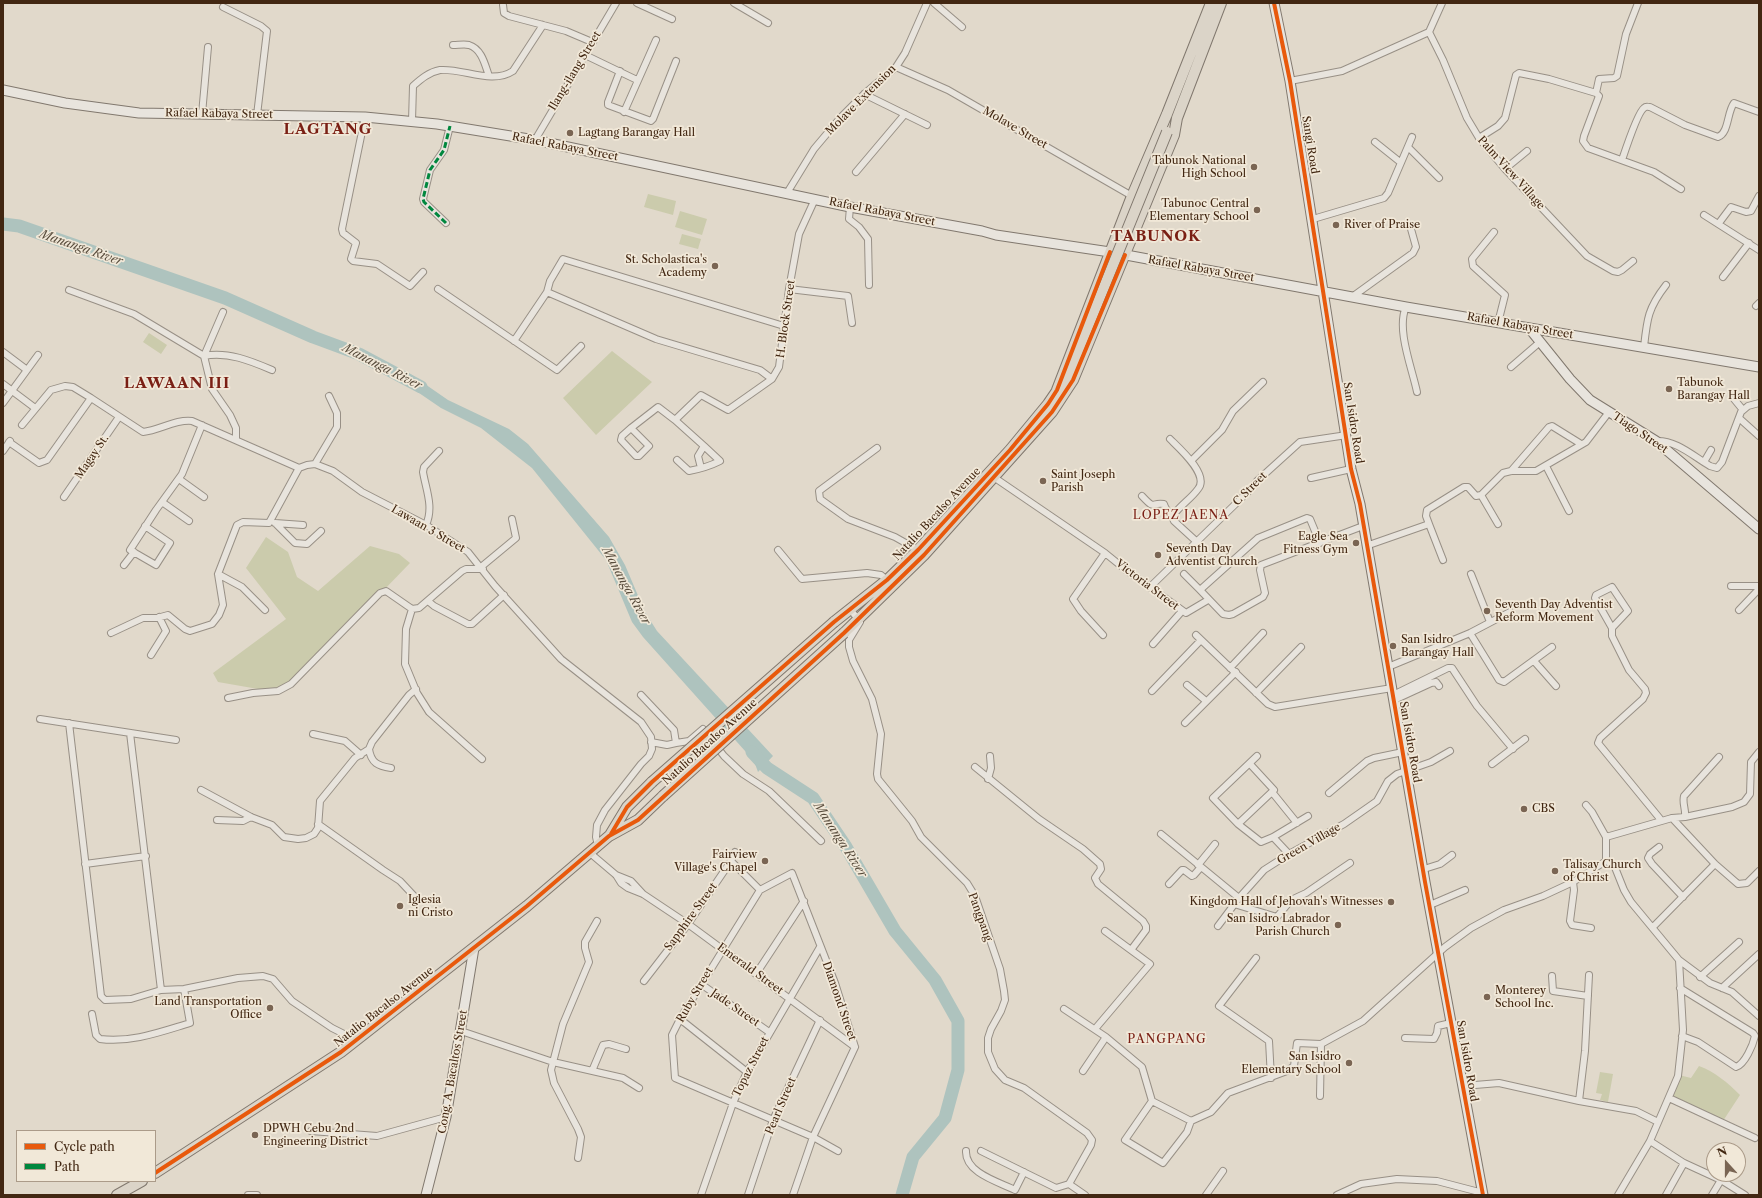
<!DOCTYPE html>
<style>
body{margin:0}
#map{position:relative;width:1762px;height:1198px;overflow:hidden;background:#e1d9cb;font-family:"Libre Caslon Text",serif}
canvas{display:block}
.frame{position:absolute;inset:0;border:4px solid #422712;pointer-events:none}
.legend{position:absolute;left:16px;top:1130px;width:140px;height:52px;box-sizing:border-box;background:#f1e8d8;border:1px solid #ab9b89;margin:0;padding:5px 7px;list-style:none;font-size:12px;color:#422712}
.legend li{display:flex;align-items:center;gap:8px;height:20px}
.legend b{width:20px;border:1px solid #ab9b89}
.north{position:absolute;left:1706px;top:1142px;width:40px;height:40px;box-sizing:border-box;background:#f1e8d8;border:1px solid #ab9b89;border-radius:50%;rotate:339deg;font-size:11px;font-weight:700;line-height:16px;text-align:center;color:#422712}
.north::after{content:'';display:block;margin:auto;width:14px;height:18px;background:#7a6553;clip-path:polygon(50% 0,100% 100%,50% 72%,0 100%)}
</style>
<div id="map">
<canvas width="1762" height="1198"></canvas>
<div class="frame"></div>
<ul class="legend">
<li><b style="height:5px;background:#e8590c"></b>Cycle path</li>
<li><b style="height:5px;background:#00873e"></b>Path</li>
</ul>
<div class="north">N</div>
</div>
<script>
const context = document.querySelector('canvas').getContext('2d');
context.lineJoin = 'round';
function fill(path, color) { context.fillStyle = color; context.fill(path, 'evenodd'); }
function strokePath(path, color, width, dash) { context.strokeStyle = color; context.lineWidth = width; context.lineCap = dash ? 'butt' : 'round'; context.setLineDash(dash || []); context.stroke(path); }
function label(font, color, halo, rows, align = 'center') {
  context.font = font + ' "Libre Caslon Text",serif'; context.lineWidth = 3.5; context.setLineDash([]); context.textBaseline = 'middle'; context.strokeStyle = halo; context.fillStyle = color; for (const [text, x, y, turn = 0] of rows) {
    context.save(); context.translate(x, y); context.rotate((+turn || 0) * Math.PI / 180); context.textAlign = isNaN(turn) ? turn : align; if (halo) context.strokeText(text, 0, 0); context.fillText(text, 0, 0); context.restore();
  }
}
fill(new Path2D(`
 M648,194L676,201L673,215L644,207Z
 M680,211L707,219L702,235L675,227Z
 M682,234L701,239L698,249L679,244Z
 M149,333L167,345L161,354L143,342Z
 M612,351L652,382L596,435L563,398Z
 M266,537L288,552L297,577L318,591L370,546L399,554L410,563L296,681L281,693L218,682L213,673L286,619L246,568Z
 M1699,1066C1714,1071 1728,1083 1740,1095L1723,1121L1671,1097L1679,1075L1691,1078Z
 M1600,1072L1613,1074L1608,1102L1600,1100L1602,1094L1596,1093Z`), '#cbcbac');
fill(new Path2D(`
 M409,373L448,400L509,429L528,444L609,537L625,565L645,612L657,631L773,756L758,772L754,761L643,637L632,622L606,560L532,468L481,428L441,408L403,382Z`), '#aec3be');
strokePath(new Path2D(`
 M3,224L19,226L225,298L313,337L359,354L421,387
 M752,752L767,768L813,798L846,847L895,931L935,980L958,1021V1070L945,1118L913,1157L902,1195`), '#aec3be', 13);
const street = new Path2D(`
 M637,3L672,19
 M734,3L768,23
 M934,3L962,27
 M503,5L504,13L509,16L566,31L592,42
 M223,7L261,26L267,31L257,115
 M1429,32L1443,60L1467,118L1479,138L1505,169L1587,256L1613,271L1618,272L1622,270L1633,261
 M453,45C458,45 465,44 469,45C482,49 485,65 489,76
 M585,55L637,80
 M896,67L948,90L1132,196
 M620,71L608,102V105L651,121L653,119L676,61
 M1290,81L1342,71L1429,32L1442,3
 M1596,93L1599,79L1614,78L1617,76L1626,34L1638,3
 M864,94L927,125
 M624,112L656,40
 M202,114L208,47
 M365,117L342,229L343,233L356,243L351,259L353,261L377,264L410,286L423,272
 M412,121L413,86C421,79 429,72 440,70C463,68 492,85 513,71L543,25
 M1479,138L1498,126L1505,118L1516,75L1519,73L1549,79L1596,93L1599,96L1584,136L1583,141L1588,148L1654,172L1681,189
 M535,140L616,3
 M1375,142L1400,162
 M1408,147L1439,178
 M1622,160C1625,151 1638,112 1644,108C1646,106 1647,107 1650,107L1685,125L1718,137C1729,133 1727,112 1734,103L1759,112
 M1505,169L1527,151
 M856,172L905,114
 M787,193L814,149L841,117L864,94L896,67L905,53L927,3
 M850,207L849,219L859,227L868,239L869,285
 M1704,215L1759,250
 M1313,219L1384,198L1388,193L1412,137
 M446,223L424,202L423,199L430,170L444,150L450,126
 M1719,223L1731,207L1746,212L1751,211L1759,196
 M1494,232L1472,259L1473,266L1505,295L1498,323
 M1723,277L1749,243
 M438,289L557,370L581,346
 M789,289L848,296L852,323
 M69,290L134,314L204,356C227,351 251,361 272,370
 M547,292L656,339L760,370L772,379
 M1352,297L1413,253L1416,247L1411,229
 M1756,306L1759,303
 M1406,307C1396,329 1412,368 1417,392
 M223,312L204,356L212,389L230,415L236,428V439
 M514,341L547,292L550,281L563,259L784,326
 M1644,347C1647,319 1648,308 1666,285
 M3,352L27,370
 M1511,367L1540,342
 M3,384L35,408
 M1734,399L1743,410
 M3,403L38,355
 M1739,418L1759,436
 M675,420L701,395L728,410L772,379L779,367L789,289L799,234L815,199
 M22,425L51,390L65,386L73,387L91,398L143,432C160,430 176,419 192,421L299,468L307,465L315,464L333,471L362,492L426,525L468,552L495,586L561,659L641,722L651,737L652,749L649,756L641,764L605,810L597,825L596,837L598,846
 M631,428L658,407L675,420L704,446
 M631,428L649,446L639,456H636L621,440L622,436Z
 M1170,439C1179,448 1210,475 1198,489C1191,499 1179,506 1173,516
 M1656,441C1676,440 1693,456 1710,466L1717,468L1722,462L1741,412L1748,406L1759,403
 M9,442L39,463L47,460L91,398
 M877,448L819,491L820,499L848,519L895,537L918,550
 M3,451L10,441
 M677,460L689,471C700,469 710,466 720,461L704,446L698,456L701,468
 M1192,460L1222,430L1233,411L1263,382
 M1704,462L1711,450
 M315,464L337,427V413L329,396
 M1546,466L1569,511
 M1511,471L1549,427L1552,426L1581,444
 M995,478L1105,553L1126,570L1186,613L1208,600
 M1311,478L1351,469
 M179,479L204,497
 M1481,495L1498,524
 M1142,496C1156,511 1150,502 1164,504C1166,511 1172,515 1174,521L1197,542
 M64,497L119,417
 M162,502L189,521
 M275,523L303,525
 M276,524L295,543L307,544L321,531
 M1429,524L1443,560
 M426,525C434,507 426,490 423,472L424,467L439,451
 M145,526L170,543L156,565L130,550L156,510L182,474L202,425
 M1320,543L1310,519L1307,518L1258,538L1200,590L1223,614L1229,615L1233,614L1263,597L1265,593L1260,570L1261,565L1363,526
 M1366,546L1429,524L1426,516L1427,510L1464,487H1468L1476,496L1481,495L1503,473L1511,471H1536L1586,442L1609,412
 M778,550L802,579L867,573L881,575L887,580
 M124,565L134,552
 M481,567L516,538L512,519
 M218,574L242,587L265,610
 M1184,574L1200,590
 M1471,574L1490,622
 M1731,586H1759
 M1150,587L1253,487L1257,481L1300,442L1347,435
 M428,601L434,606L468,624H472L504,595
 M412,609L406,629L405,664L417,693L429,712L482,759
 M850,609L860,622L849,640V647L853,661L872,699L881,734L877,774L878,779L912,821L921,837L967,883L975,896L1000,969L1004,991L1005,1000L1001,1011L991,1029L988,1038V1052L995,1069L1005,1080L1024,1088L1087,1133L1092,1140L1091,1145L1069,1184
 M1739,610L1759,589
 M1612,628L1628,611L1612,587L1596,595L1595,598L1612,628V636L1629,670L1645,689L1646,693L1643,699L1600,738L1598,743L1661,820
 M111,633L143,618H157L168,615L185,629L190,631L212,624L219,615L223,605L218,574L237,525L243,522L269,523L299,468
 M1470,633L1499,680L1504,682L1552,647
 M1103,635L1081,611L1073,599L1105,553
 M1196,635L1268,704L1275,707L1392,688
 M1153,644L1182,611
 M151,655L166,631L159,617
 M1534,661L1556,686
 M1388,667L1470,633L1510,612
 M1230,668L1263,633
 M1187,685L1206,701
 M1152,691L1201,640
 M1256,693L1301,647
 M641,695L674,730L676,743L689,741L703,729L724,756L743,774L769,791L821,841
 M1393,695L1448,668H1452L1477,706L1513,749
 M228,698L253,693L278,691L291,684L380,593L386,591L412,609L419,608L462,571L466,569H483
 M1394,700L1431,683L1436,682L1439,686
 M40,719L176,740
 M69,723L101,996L105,1000L131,999L161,990L184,989L238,978L263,976L273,979L292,1001L332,1028L356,1040
 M1185,723L1236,672
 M130,733L161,990
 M313,734L345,741L361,755
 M651,742L667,745L676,743
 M369,749C371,763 378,766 391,768
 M1257,756L1213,798L1238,824L1261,842L1273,837L1308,816
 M1492,764L1525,739
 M975,767L1039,819L1083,849L1100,864L1101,869L1095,878L1098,884L1143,921L1146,926V930L1131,950
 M988,779L991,768L990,756
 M201,790L251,817L272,825L284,837L298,839L306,838L314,834L318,828L320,801L355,758L369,749L372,742L409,695L416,689
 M1272,792L1297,823
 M1329,793L1367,761L1374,758L1403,752
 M1586,805L1592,812L1606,837V861
 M1685,817C1686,809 1682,803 1684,796L1719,757
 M1672,818L1685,817L1732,807L1744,802L1750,794L1751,762L1759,752
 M217,820L243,821L251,817
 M318,824L383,870L400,881L415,897
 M1238,824L1274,790L1250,764
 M1161,834L1239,898
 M1273,837L1289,854
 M1606,837L1672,818L1715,864L1738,884L1747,883L1759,871
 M1659,847L1650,854L1648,858L1652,864L1683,897
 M590,853L616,875L621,883L628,888L643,894L688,924L855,1047
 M731,861L760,890
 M1606,861L1614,865L1624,890L1631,902L1679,960L1683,1030L1678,1076L1650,1141L1618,1195
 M85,864L146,856
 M1198,865L1215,844
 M1424,869L1440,864L1452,855
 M616,875L631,881L643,894
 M1573,882L1574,890L1570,921L1572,925L1591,928
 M1169,884L1182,870H1184L1192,876L1194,875L1201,867
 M1234,904L1277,917L1291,900L1306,893L1350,863
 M1430,905L1465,890
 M1218,926L1239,898L1264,870L1289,854L1344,824L1377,801L1388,781L1397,774L1431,762L1450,751
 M1653,927L1715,864
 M1256,958L1219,1006L1269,1041L1271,1078
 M1679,960L1710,983L1732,992L1759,1016
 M756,974L804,901
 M1552,976L1553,991L1588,996
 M1700,977L1739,942
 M644,981L688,924L731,861L735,852
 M701,984L769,1032
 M1680,988L1753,1033L1755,1036C1753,1045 1745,1064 1736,1067L1698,1042L1682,1036
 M1722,988L1759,954
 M1064,1009L1106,1037L1142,1067L1152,1101L1191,1121
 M92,1014L96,1035L100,1039C131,1043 160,1032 190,1023L184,989
 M680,1019L747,1072
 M1095,1029L1150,964L1105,931
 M461,1031L553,1062L623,1078L639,1088
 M1405,1038L1434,1039L1437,1033L1438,1026L1451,1023
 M592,1071L603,1045L609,1044L626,1049
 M1083,1071L1106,1037
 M1463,1086L1499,1083L1579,1101L1636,1111L1658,1122
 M1320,1096L1321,1044
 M1669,1098L1755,1138
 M1152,1101L1125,1140L1163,1163L1187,1132L1191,1121
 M1579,1101L1585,1051L1589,975
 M1191,1121L1211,1112L1228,1093L1287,1071L1294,1066L1297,1043L1321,1044L1363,1021L1445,947L1471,928L1504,910L1543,896L1573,882L1606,861
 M311,1131L377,1136L446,1117
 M1650,1141L1684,1163L1721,1180L1745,1195
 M966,1151C965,1173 999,1182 1015,1190L1024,1172
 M981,1151L1056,1188L1069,1184
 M578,1158L581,1137L578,1129L554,1083L551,1070L563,1024L589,962L585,948V942L597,921
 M1069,1184L1085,1195
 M248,1195H257
 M701,1195L733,1103L747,1072L820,947
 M748,1195L773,1120L820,1020
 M793,1195L813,1137L855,1047L835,983L792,873L760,890L680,1019L672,1035L675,1078L813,1137L838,1151
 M1206,1195L1223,1171
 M1337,1195L1361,1184L1397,1179L1437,1181L1483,1193
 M1666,1195L1684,1163
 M1712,1195L1721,1180`);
const secondary = new Path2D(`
 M1274,3L1290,81L1351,469L1360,504L1425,882L1483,1195
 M3,90L65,103L139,113L365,117L437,124L535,140L850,207L982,231L996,235L1110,252L1406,307L1759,367
 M1529,328L1570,379L1590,400L1656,441L1759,529
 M426,1195L446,1117L474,948`);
const primary = new Path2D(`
 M1057,390L1132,196L1167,114L1211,3
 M834,622L887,580L918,550L1010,450L1048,404L1061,385
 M844,633L924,555L1052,412L1073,380L1174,135L1177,118L1221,3
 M610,835L627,807L652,782
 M155,1173L341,1052L527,906L609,836L638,820L663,796
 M117,1195L142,1181`);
strokePath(street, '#989086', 8);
strokePath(secondary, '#81786e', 11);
strokePath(primary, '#81786e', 12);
strokePath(street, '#e8e4dd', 6);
strokePath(secondary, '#e8e4dd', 9);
strokePath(primary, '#dbd4c8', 10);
const primaryBridge = new Path2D(`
 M1067,378L1167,132
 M652,782L834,622
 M663,796L844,633`);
strokePath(primaryBridge, '#81786e', 12, []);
strokePath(primaryBridge, '#dbd4c8', 10);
strokePath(new Path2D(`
 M446,223L424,202L423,199L430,170L444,150L450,126`), '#00873e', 3, [6, 3]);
strokePath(new Path2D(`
 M1274,3L1290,81L1351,469L1360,504L1425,882L1483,1195
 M611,834L627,807L652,782L834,622L887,580L918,550L1010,450L1048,404L1057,390L1110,252
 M155,1173L341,1052L527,906L609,836L638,820L844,633L924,555L1052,412L1073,380L1125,255`), '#e8590c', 4);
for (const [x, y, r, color] of [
 [570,133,4,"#7a6553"],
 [1254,167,4,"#7a6553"],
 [1257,210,4,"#7a6553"],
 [1336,225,4,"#7a6553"],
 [715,266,4,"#7a6553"],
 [1669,389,4,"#7a6553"],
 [1043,481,4,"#7a6553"],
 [1356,543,4,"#7a6553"],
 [1158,555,4,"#7a6553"],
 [1487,611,4,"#7a6553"],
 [1393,646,4,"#7a6553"],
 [1524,809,4,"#7a6553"],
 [765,861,4,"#7a6553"],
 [1555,871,4,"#7a6553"],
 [1391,902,4,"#7a6553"],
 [400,906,4,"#7a6553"],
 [1338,925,4,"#7a6553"],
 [1487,997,4,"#7a6553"],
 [270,1008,4,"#7a6553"],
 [1349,1063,4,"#7a6553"],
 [255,1135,4,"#7a6553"]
]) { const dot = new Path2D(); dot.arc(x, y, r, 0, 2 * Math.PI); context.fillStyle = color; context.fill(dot); strokePath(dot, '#f1e8d8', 1.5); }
label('11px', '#422712', '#f1e8d8', [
 ["Ilang-ilang Street",575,71,-59],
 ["Molave Extension",861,100,-45],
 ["Rafael Rabaya Street",219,114,1],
 ["Molave Street",1015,128,30],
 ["Sangi Road",1310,145,81],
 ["Rafael Rabaya Street",565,147,11],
 ["Palm View Village",1511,173,48],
 ["Rafael Rabaya Street",882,212,11],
 ["Rafael Rabaya Street",1201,269,10],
 ["H. Block Street",786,319,-82],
 ["Rafael Rabaya Street",1520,326,10],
 ["San Isidro Road",1353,423,81],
 ["Tiago Street",1640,433,34],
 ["Magay St.",92,457,-56],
 ["C Street",1250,489,-45],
 ["Natalio Bacalso Avenue",937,514,-47],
 ["Lawaan 3 Street",428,529,30],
 ["Victoria Street",1147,585,37],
 ["Natalio Bacalso Avenue",710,742,-42],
 ["San Isidro Road",1410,742,80],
 ["Green Village",1309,844,-30],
 ["Sapphire Street",691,917,-54],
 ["Pangpang",980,917,70],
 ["Emerald Street",750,969,36],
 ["Ruby Street",695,995,-60],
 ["Diamond Street",839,1001,71],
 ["Natalio Bacalso Avenue",384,1007,-38],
 ["Jade Street",735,1008,35],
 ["San Isidro Road",1467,1061,80],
 ["Topaz Street",751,1067,-63],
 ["Cong. A. Bacaltos Street",453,1072,-80],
 ["Pearl Street",781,1106,-67]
]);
label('11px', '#422712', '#f1e8d8', [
 ["Lagtang Barangay Hall",578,133],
 ["Tabunok National",1246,161,"right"],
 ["High School",1246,174,"right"],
 ["Tabunoc Central",1249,204,"right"],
 ["Elementary School",1249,217,"right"],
 ["River of Praise",1344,225],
 ["St. Scholastica's",707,260,"right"],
 ["Academy",707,273,"right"],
 ["Tabunok",1677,383],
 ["Barangay Hall",1677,396],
 ["Saint Joseph",1051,475],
 ["Parish",1051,488],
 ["Eagle Sea",1348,537,"right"],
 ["Fitness Gym",1348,550,"right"],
 ["Seventh Day",1166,549],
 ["Adventist Church",1166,562],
 ["Seventh Day Adventist",1495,605],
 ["Reform Movement",1495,618],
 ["San Isidro",1401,640],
 ["Barangay Hall",1401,653],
 ["CBS",1532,809],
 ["Fairview",757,855,"right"],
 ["Village's Chapel",757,868,"right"],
 ["Talisay Church",1563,865],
 ["of Christ",1563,878],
 ["Iglesia",408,900],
 ["ni Cristo",408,913],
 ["Kingdom Hall of Jehovah's Witnesses",1383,902,"right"],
 ["San Isidro Labrador",1330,919,"right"],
 ["Parish Church",1330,932,"right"],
 ["Monterey",1495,991],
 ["School Inc.",1495,1004],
 ["Land Transportation",262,1002,"right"],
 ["Office",262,1015,"right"],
 ["San Isidro",1341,1057,"right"],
 ["Elementary School",1341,1070,"right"],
 ["DPWH Cebu 2nd",263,1129],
 ["Engineering District",263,1142]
], 'left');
label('italic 12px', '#584c3c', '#f1e8d8', [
 ["Mananga River",81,248,19],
 ["Mananga River",382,367,27],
 ["Mananga River",626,586,61],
 ["Mananga River",840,840,57]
]);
context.letterSpacing = '1px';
label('12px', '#7a1f14', '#f1e8d8', [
 ["LOPEZ JAENA",1181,516],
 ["PANGPANG",1167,1040]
]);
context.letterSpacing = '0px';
context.letterSpacing = '1px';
label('bold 15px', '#7a1f14', '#f1e8d8', [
 ["LAGTANG",328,130],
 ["TABUNOK",1156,237],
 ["LAWAAN III",177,384]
]);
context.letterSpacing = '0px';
</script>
